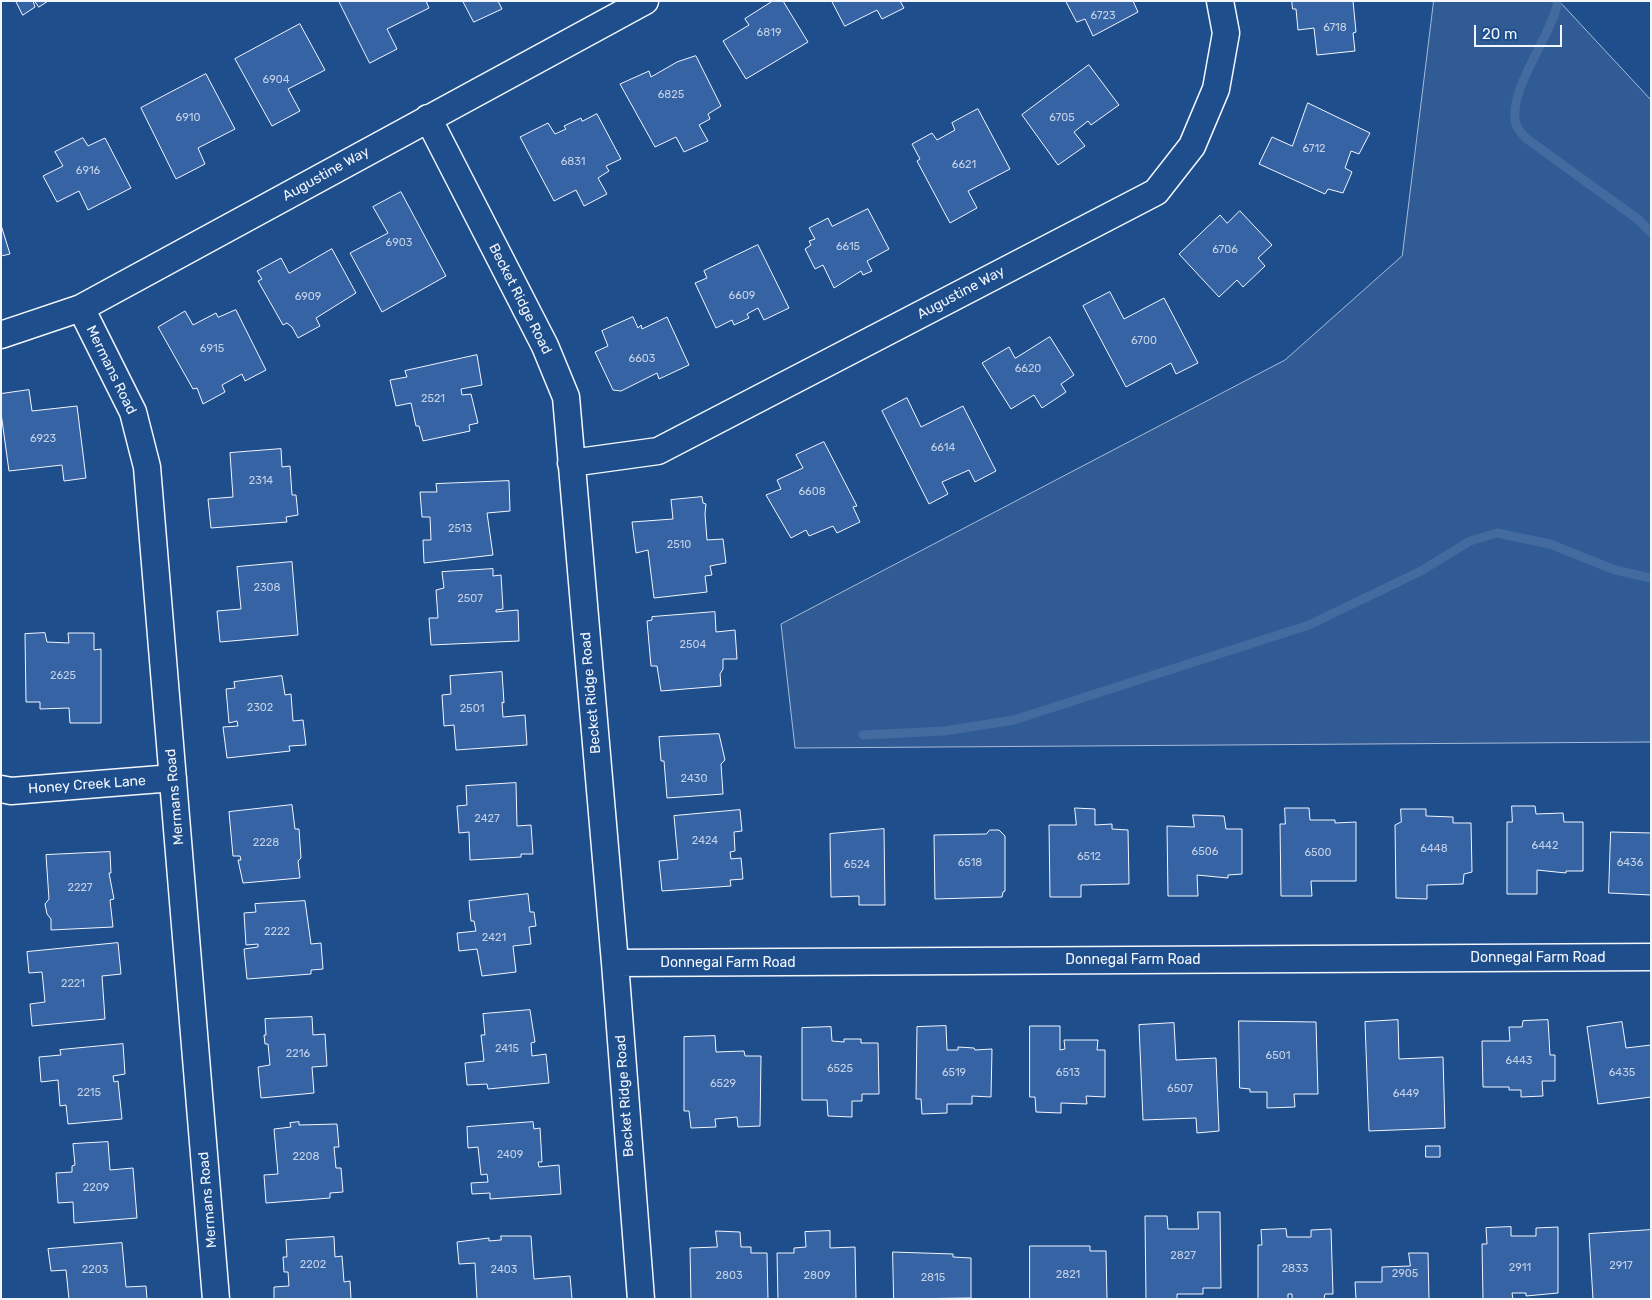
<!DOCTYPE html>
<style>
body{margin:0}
#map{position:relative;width:1652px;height:1300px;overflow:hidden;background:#1f4e8c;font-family:Rubik,sans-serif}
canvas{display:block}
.frame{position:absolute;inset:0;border:2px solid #f2f6ff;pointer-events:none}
.scale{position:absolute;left:1474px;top:25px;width:88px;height:22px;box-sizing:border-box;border:2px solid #f2f6ff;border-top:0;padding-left:6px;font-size:15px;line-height:18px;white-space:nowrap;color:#f2f6ff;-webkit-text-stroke:4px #1f4e8c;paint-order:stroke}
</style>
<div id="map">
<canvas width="1652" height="1300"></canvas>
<div class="frame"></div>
<div class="scale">20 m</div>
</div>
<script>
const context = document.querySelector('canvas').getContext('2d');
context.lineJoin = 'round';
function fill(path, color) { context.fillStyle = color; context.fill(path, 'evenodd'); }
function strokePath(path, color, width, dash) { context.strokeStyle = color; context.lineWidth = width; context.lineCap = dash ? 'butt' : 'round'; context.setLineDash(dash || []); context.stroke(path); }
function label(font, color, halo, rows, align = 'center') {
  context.font = font + ' Rubik,sans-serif'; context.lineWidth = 4; context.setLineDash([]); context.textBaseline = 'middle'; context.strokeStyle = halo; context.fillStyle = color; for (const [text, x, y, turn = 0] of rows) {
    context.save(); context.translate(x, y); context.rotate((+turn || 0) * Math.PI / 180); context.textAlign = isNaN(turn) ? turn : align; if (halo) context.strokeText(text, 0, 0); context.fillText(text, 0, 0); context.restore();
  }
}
const built = new Path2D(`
 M1434,1H1559L1651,100V742L795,748L781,624L1285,360L1402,256Z`);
fill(built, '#305b95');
strokePath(built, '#a8bbd7', 1);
strokePath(new Path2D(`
 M1558,1C1552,36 1507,90 1516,124C1517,129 1523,135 1527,139L1639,220L1651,233
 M863,735L944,731L1014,720L1309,625L1421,571L1470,541L1497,533L1550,544L1615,570L1651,578`), '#446ba0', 9);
const building = new Path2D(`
 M16,1H33L35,7L23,15Z
 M35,1H48L39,7Z
 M339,1H426L429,8L387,29L397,49L370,63Z
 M463,1H498L502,9L474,22Z
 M773,1H783L808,42L746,79L723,41L749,25L745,19Z
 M832,1H900L904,8L882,19L877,10L845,26Z
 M1066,1H1133L1138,12L1093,36L1085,19L1077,22Z
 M1292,1H1353L1356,32L1353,33L1355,51L1317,55L1314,28L1298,30L1296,9H1293Z
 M300,24L325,70L288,89L300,111L272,126L235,59Z
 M696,56L721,106L708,114L710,119L699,125L708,141L684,152L676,137L655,147L620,84L649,71L651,77L677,62Z
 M1089,65L1119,105L1091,125L1088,121L1074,132L1085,146L1058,165L1022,115Z
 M206,74L235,129L198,148L205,164L176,179L141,108Z
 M1308,103L1370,133L1359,154L1351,151L1345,168L1352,172L1343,193L1328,189L1325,194L1259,164L1272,137L1292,146Z
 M978,109L1010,169L968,191L977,208L950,223L917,161L920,159L912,144L932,133L937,140L955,130L952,123Z
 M597,114L621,159L606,166L609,171L598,178L607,194L584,206L576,190L554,201L520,137L548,123L555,134L566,129L564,126L581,118L582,121Z
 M83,138L88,146L105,138L131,188L88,210L79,191L57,202L43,176L63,166L55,152Z
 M401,192L446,276L382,312L350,253L388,233L373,207Z
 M868,209L889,249L867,261L872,271L863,275L861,271L834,288L823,265L815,269L805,249L811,245L809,241L815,239L809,228L828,218L832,226Z
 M1240,211L1272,245L1258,258L1265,266L1243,287L1237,280L1219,297L1179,254L1220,215L1227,223Z
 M1,225L10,254L1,256Z
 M758,245L789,308L764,320L758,308L747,314L749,318L734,325L732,320L716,328L695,283L707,278L704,271Z
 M332,249L356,293L316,318L320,326L298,338L292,327L287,323L283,325L258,281L262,279L257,271L281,258L289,273Z
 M1110,292L1124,319L1164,298L1198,363L1176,374L1171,363L1126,387L1083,306Z
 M236,310L266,370L245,381L242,374L222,385L225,392L203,404L197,388L193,389L158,327L185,311L193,325L216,313L218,317Z
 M633,317L638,328L641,325L642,329L667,317L689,365L659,379L657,373L621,391L613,390L595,352L608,346L602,331Z
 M1050,337L1074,375L1061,384L1066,392L1042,408L1034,395L1011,409L982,363L1009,347L1015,358Z
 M477,355L482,385L461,389L462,395L471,394L478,423L469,425L470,431L423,441L419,426H416L411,403L396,406L390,380L407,377L405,371Z
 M29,390L32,411L77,406L86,478L64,481L62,465L9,471L1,413V394Z
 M907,398L921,427L963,406L996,471L975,482L969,470L942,482L948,494L929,504L882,411Z
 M824,442L857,506L853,507L860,522L837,533L833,526L809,536L806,530L791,538L766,495L781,489L777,480L803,468L796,455Z
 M281,449L282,467L290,466L292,495H296L298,515L286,517L287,522L211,528L208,499L233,497L230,453Z
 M509,481L510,511L487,513L493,555L424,563L423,540H431L430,517H422L420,492H437L436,484Z
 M702,497L703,503L706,504L705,514L707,540L723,539L726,563L710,566L712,575L705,576L707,592L654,598L648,550L636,553L632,522L673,519L671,500Z
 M292,562L298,635L220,642L217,611L241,609L237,567Z
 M493,569V576L501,575L503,609L496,610V612L518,610L519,641L431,645L429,618H438L436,590L444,588L442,572Z
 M715,612L716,632L735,630L737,659H723V669L720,674L721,686L661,691L657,666H651L647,621L652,620V617Z
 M45,633L47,642L69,643L68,633H94V650L101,649V723H70L69,708L40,709V702H26L25,634Z
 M502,672L504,703L502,702L503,717L525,715L527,745L456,750L454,725L444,726L442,695L451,694L450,676Z
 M282,676L285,695L291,694L293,721L303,720L306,745L289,746L290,751L227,758L223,727L238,726L237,721L229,723L226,689L235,688L234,682Z
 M719,734L725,760L721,764L723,794L667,798L664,761H661L659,737Z
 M516,783L517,826L531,825L533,854H521V857L470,860L469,832L459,833L457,806L467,805L466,786Z
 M292,805L295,829H299L301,858L298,861L300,878L243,883L238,860H241L240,856H233L229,812Z
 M1512,806H1535L1536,814L1563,813L1564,822H1583V871H1566V873L1537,870V894H1507V822H1512Z
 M1075,808L1095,809V825L1112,824V829L1128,830L1129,884L1081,885V897H1050L1049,825H1076Z
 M1285,808H1309L1310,820H1335V823L1356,822V881H1311L1312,896H1281L1280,824H1285Z
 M1401,809H1426V816L1453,817V823H1471L1472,872L1464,874L1463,884L1427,885V899L1396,898L1395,825L1401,822Z
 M740,810L742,831L734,832L735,851L730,852L731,859L741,858L743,879L730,880L731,886L662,891L659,861L678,859L674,816Z
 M1193,815L1224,816L1226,829H1242V874L1228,875V878L1197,875L1198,896H1168L1167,826L1194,827Z
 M884,829L885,905H859V896L831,897L830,834Z
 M990,830H999L1005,836V891L1003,892L1002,897L935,899L934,835L986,834Z
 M1611,832L1651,833V895L1609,893Z
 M110,852L111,873H109L114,899L110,900L113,927L51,930V919L47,914L45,904L49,899L46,855Z
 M528,894L530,912H534L536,926L529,927L531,944L513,946L516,972L482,976L477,949L459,951L457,933L476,931L474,921H471L469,901Z
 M305,901L311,944L321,943L323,969L311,970V974L247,979L244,949L258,947V944L246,945L244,913L256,912L255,904Z
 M118,943L121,974L102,976L105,1019L32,1026L30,1004L45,1002L42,972L29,973L27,952Z
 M530,1010L535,1042L531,1043L532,1056L546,1054L549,1083L488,1089L487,1084L467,1085L465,1063L484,1061L481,1035H485L483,1014Z
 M312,1017L313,1035L325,1034L327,1066L312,1067L314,1093L261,1098L258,1067L270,1065L268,1044H265L264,1035H266L265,1019Z
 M1398,1020L1399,1059L1443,1057L1445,1128L1369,1131L1365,1022Z
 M1548,1020L1550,1055H1555V1081H1542L1543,1096L1521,1097V1090H1509V1087H1483L1482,1041H1510L1509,1027H1522L1523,1021Z
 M1239,1021L1316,1022L1318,1094H1294L1295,1107L1267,1108V1092H1250V1089L1240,1088Z
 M1622,1022L1626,1048L1651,1045V1097L1598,1104L1587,1027Z
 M1174,1023L1176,1060L1216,1058L1219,1131L1197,1133L1196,1118L1143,1120L1139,1025Z
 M946,1026L947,1050H958V1047L974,1048L975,1050L992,1049L991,1097L972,1096V1104H947V1113L922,1114L921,1099H916L917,1027Z
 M1030,1026H1060V1050L1065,1049L1064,1040H1098L1097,1050H1105V1097L1086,1096L1087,1104L1061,1103V1113L1036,1112L1035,1097H1030Z
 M831,1027L832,1041L844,1042V1039H861V1043H878L879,1094H862V1101H852V1117L828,1116L827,1100H802V1028Z
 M715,1036L716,1052L744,1051L745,1056H761L760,1126L738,1127L737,1117L715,1119L716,1127L691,1128L689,1111H684V1037Z
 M123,1044L125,1074L113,1076L114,1082L118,1081L122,1119L68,1124L66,1105L60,1106L58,1080L41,1082L39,1057L61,1055L60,1050Z
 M299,1122V1125L337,1124L339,1147H334L336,1168H341L343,1192L330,1193V1198L266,1203L264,1175L278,1174L274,1129L291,1127L290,1123Z
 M533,1122L534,1129L540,1128L542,1162H538L539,1167L559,1165L561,1194L490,1199V1193L472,1194L471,1183L488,1182L487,1174L481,1175L478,1147L468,1148L467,1127Z
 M108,1142L110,1170L133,1168L137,1218L74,1223L73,1202L58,1203L56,1173L72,1172V1166L75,1165L73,1144Z
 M1426,1146H1440V1157H1426Z
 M1198,1212H1220L1221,1288H1203V1294H1177V1299H1146L1145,1216H1167L1168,1229H1198Z
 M1511,1227V1236H1536V1228L1558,1227V1293L1526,1296V1293H1512L1513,1299H1483L1482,1244H1487L1486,1228Z
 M1286,1229L1287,1237H1311V1230L1331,1229L1333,1294H1325L1324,1299H1292V1294H1288V1299H1258V1245H1262L1261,1230Z
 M1651,1230V1299H1593L1589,1234Z
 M716,1231L740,1232L741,1247H751V1253H767L768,1299H691L690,1248L717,1247Z
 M830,1231V1248L855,1247L856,1299H778L777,1253H794V1248L806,1247L805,1232Z
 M501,1236H531L534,1279L570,1276L572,1299H477L475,1263L459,1264L457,1242L489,1238V1241L501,1240Z
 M334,1237L335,1257L342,1256L344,1282L350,1281L351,1299H274V1287L289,1286L288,1272H284L283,1257H287L286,1240Z
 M122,1243L126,1287L146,1286L147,1299H69L66,1270L51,1271L48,1249Z
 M1030,1246H1090V1251H1106L1107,1299H1030Z
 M893,1252L953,1254V1257L971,1258V1298L894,1299Z
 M1409,1253H1428L1429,1299H1356L1355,1282H1382V1267L1410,1266Z`);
fill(building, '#3563a3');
strokePath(building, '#f2f6ff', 1);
const street = new Path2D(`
 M428,118L545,346L566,397L615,963L641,1299
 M81,308L133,412L147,467L216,1299
 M1,335L81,308L645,1
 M571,463L658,451L1156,192L1192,146L1216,89L1226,33L1220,1
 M1,789L11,791L173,778
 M615,963L1651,957`);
strokePath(street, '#f2f6ff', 29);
strokePath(street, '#1f4e8c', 26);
label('11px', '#c3d1e8', null, [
 ["6723",1103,16],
 ["6718",1335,28],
 ["6819",769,33],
 ["6904",276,80],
 ["6825",671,95],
 ["6910",188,118],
 ["6705",1062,118],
 ["6712",1314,149],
 ["6831",573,162],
 ["6621",964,165],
 ["6916",88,171],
 ["6903",399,243],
 ["6615",848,247],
 ["6706",1225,250],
 ["6609",742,296],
 ["6909",308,297],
 ["6700",1144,341],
 ["6915",212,349],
 ["6603",642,359],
 ["6620",1028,369],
 ["2521",433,399],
 ["6923",43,439],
 ["6614",943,448],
 ["2314",261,481],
 ["6608",812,492],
 ["2513",460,529],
 ["2510",679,545],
 ["2308",267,588],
 ["2507",470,599],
 ["2504",693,645],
 ["2625",63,676],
 ["2302",260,708],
 ["2501",472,709],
 ["2430",694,779],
 ["2427",487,819],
 ["2424",705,841],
 ["2228",266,843],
 ["6442",1545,846],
 ["6448",1434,849],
 ["6506",1205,852],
 ["6500",1318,853],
 ["6512",1089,857],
 ["6518",970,863],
 ["6436",1630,863],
 ["6524",857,865],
 ["2227",80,888],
 ["2222",277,932],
 ["2421",494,938],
 ["2221",73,984],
 ["2415",507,1049],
 ["2216",298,1054],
 ["6501",1278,1056],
 ["6443",1519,1061],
 ["6525",840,1069],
 ["6519",954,1073],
 ["6513",1068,1073],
 ["6435",1622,1073],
 ["6529",723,1084],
 ["6507",1180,1089],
 ["2215",89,1093],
 ["6449",1406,1094],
 ["2409",510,1155],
 ["2208",306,1157],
 ["2209",96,1188],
 ["2827",1183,1256],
 ["2202",313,1265],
 ["2917",1621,1266],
 ["2911",1520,1268],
 ["2833",1295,1269],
 ["2203",95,1270],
 ["2403",504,1270],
 ["2905",1405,1274],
 ["2821",1068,1275],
 ["2803",729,1276],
 ["2809",817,1276],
 ["2815",933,1278]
]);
label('14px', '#f2f6ff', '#1f4e8c', [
 ["Augustine Way",326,174,-29],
 ["Augustine Way",961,293,-28],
 ["Becket Ridge Road",520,299,63],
 ["Mermans Road",111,370,64],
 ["Becket Ridge Road",591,693,-95],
 ["Honey Creek Lane",87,785,-4],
 ["Mermans Road",175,797,-95],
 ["Donnegal Farm Road",1538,958],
 ["Donnegal Farm Road",1133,960],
 ["Donnegal Farm Road",728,963],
 ["Becket Ridge Road",625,1096,-94],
 ["Mermans Road",208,1200,-95]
]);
</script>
